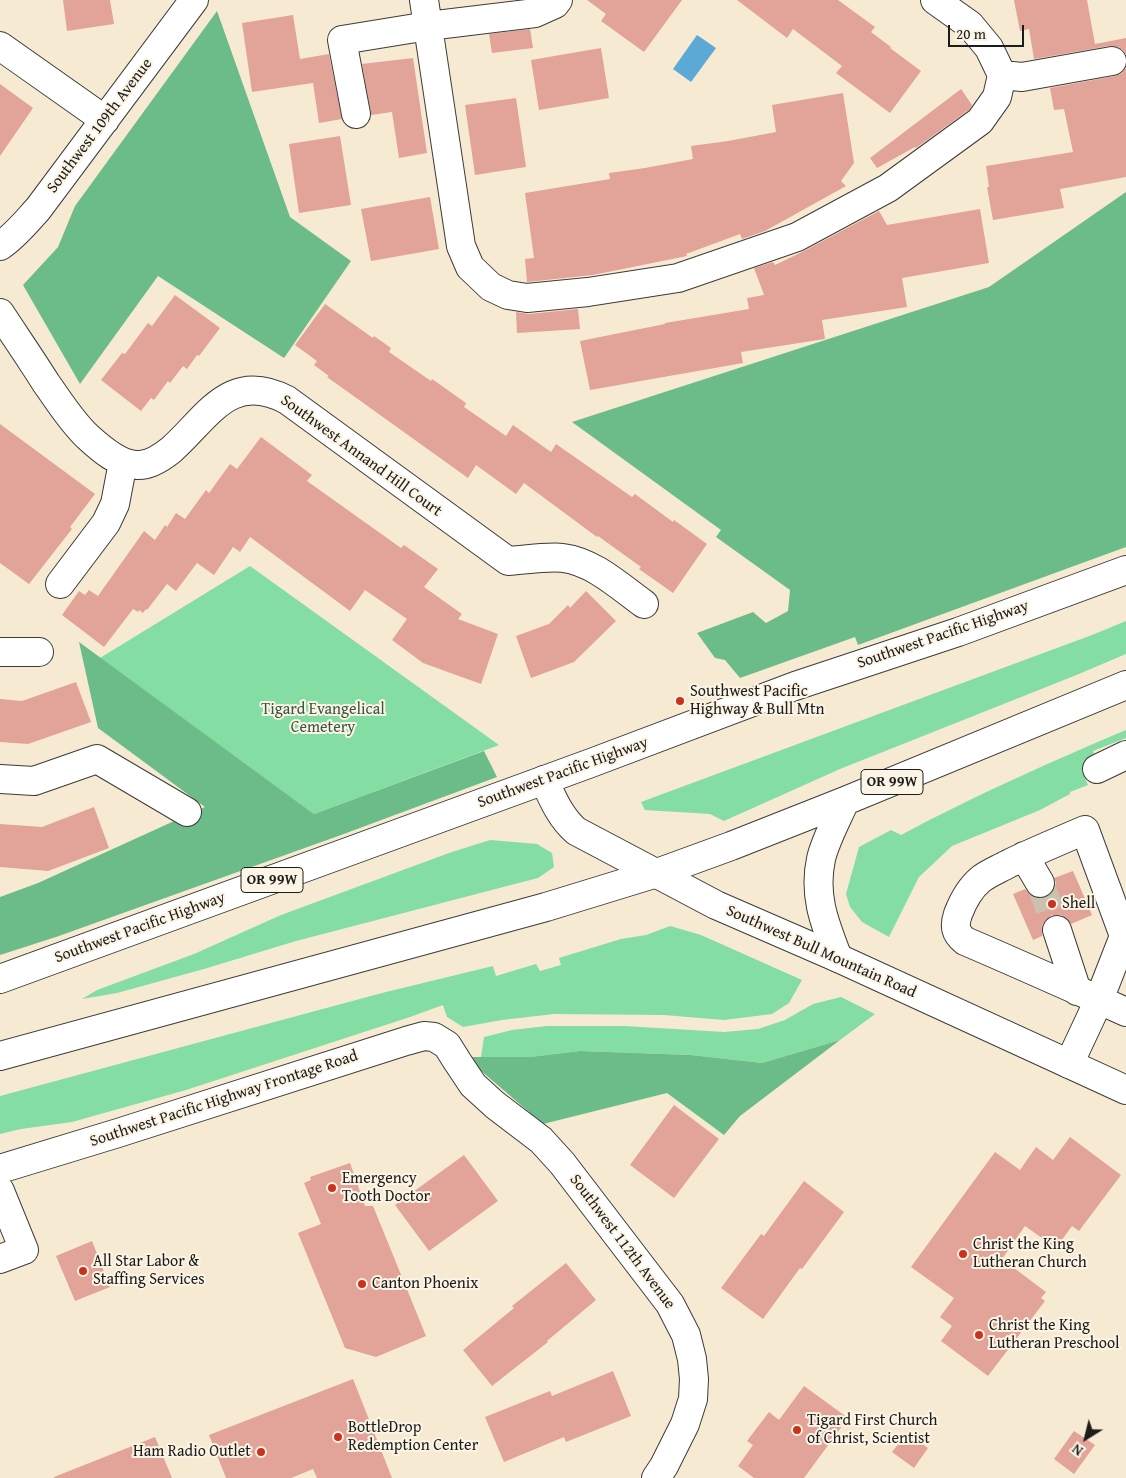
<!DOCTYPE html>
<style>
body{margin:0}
#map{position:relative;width:1126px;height:1478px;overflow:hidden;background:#f7ead3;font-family:"Gentium Book Plus",serif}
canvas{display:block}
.north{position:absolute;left:1061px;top:1413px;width:50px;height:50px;-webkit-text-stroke:4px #fcf5e5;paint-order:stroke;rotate:216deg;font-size:14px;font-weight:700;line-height:20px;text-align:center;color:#1c1c1c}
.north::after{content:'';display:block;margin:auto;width:18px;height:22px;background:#1c1c1c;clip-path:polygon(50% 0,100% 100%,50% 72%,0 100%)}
.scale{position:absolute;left:948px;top:25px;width:76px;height:22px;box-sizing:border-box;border:2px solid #1c1c1c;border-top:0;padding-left:6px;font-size:15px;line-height:18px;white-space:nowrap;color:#1c1c1c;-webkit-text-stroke:4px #fcf5e5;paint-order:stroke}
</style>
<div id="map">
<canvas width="1126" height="1478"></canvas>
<div class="north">N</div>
<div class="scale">20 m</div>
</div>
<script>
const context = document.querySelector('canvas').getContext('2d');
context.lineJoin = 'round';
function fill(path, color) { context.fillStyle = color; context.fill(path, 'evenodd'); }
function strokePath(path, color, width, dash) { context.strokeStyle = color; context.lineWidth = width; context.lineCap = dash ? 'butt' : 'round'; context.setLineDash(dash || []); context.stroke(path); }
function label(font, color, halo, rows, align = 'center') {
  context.font = font + ' "Gentium Book Plus",serif'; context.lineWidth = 4; context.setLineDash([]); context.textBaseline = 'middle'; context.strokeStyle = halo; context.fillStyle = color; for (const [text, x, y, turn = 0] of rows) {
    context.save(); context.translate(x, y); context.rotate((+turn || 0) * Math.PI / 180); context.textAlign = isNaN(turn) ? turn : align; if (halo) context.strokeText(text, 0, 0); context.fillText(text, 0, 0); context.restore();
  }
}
fill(new Path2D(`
 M250,566L499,745L314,814L100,658Z
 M1126,621V654L1074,676L840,769L724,821L710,814L645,810L641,802L1092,635Z
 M1126,730V738L1093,751L1098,763L1082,771L1088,785L1070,792V794L1040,810L952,846L919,877L889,937L862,922L850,907L846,894L859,847L891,830L901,835C974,796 1050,762 1126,730Z
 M490,840L537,844L552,853L554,867L538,878L296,941L204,969L117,993L82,999L97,990L194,954L281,915L449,853Z
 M670,926L701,935L802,980L789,1003L772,1014L724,1020L664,1015L554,1014L502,1020L463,1027L447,1017L443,1005L410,1017L186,1090L72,1122L21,1129L0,1134V1096L382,993L493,966L496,976L536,964L540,971L561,965L559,958L621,939L646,935Z
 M841,997L875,1014L840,1040L762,1063L691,1055L580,1051L530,1057H481L484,1037L512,1030L547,1026H625L724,1032L758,1029L785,1020L813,1004Z`), '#84dda2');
fill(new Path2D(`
 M217,11L290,217L351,261L284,358L158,276L80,384L23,285L58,247L75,206Z
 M1126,192V547L858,645L855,637L740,678L725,660L715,658L697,633L753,612L766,623L788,611L790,590L716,537L721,530L572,422L989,287Z
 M79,642L314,814L484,751L497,777L341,835L56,937L0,955V897L38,883L205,807L98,728Z
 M840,1040L740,1116L724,1135L667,1093L543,1124L465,1057H530L580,1051L691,1055L762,1063Z`), '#6bbc88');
fill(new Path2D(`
 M697,35L716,48L691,82L673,69Z`), '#5ca9d5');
fill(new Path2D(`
 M63,0H110L114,24L67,31Z
 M587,0H682L644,52L601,21L606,14Z
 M737,0H838L875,27L871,32L891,47L890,48L921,71L890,113L836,73L842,66L793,29L787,38Z
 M1014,0H1087L1095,44L1126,38V55L1124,51L1118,47L1109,46L1034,59L1029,29L1020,31Z
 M293,15L300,59L329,54L342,119L319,123L313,83L252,92L242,23Z
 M530,29L533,48L492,53L489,34Z
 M601,48L609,98L539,110L531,60Z
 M413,58L427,153L399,158L392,112L371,115L362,64Z
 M1126,67V177L1060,189L1064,208L993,220L987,187H989L986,166L1073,152L1064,109L1054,110L1050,88L1115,76L1122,73Z
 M0,84L33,108L0,156Z
 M961,89L972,105L970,109L916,148L915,147L877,168L870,158Z
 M843,93L854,163L841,181L846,186L765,231L742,239L740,234L686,254L687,256L593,275L527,282L525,259L534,258L525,193L610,179L609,173L645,168L693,159L691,146L728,141L776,132L772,105Z
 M516,98L526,167L475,175L465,105Z
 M340,136L351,205L299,213L289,144Z
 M430,197L439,249L371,261L361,209Z
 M980,209L989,263L902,278L907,307L822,320L825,339L741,352L743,363L590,390L580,341L665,324V323L749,309L747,298L764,295L754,268L773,262L775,265L804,251L879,211L887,225Z
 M175,295L220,328L199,356L197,355L187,369L183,366L170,383L168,381L154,400L151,398L141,411L101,380L122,353L125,354L148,323L152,326Z
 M325,304L373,338L374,336L391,348L389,352L431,381L432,379L466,403L464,407L506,436L513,425L551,452L556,444L632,497L635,494L673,522L674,520L707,544L673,593L639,569L641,567L598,536L597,537L524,483L516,494L476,465L468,478L327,377L329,376L314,365L317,361L295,345Z
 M578,309L580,329L517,333L516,312L529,314Z
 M0,424L95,494L70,527L72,529L29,584L0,563Z
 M261,437L312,475L307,481L401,548L404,545L438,569L424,587L462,614L458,619L498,634L481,684L423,663L392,640L407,619L365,590L350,611L250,537L240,552L233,547L214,575L197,563L176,591L167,584L147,610L146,609L143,613L139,610L138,612L133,609L104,647L62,615L79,591L85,595L89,590L98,596L144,531L155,540L165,525L167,527L176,513L185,519L206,490L209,493L230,464L237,469Z
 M586,591L616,621L574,662L531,678L516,636L549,624L568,605L570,608Z
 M76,682L91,722L28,744L0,742V699L22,701Z
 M94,807L109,848L48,871L0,867V824L42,827Z
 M1073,871L1092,915L1071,924L1067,918L1061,915H1052L1045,920L1042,926V936L1033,940L1013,894L1025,889L1033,897L1040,899L1048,897L1054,890L1056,883L1054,878Z
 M674,1105L719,1139L674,1198L630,1165Z
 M1070,1137L1121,1175L1079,1231L1072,1226L1056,1248L1025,1226L1002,1259L1046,1292L1041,1298L1045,1301L988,1376L941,1341L952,1326L940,1317L954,1298L911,1267L995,1152L1020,1170L1036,1147L1053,1160Z
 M464,1155L498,1201L429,1251L395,1205Z
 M350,1163L365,1206H373L426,1336L376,1357L345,1348L298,1233L321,1224L304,1183L311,1180L310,1177Z
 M804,1181L844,1212L802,1269L800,1268L763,1319L721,1288L761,1234L764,1236Z
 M92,1241L110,1287L75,1301L56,1256Z
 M566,1263L596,1300L547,1341L548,1342L492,1386L463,1350L514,1308L512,1306Z
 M613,1371L631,1416L566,1442L564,1437L504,1462L485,1417L550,1391L552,1396Z
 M353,1379L392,1478H317L313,1469L291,1478H226L209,1435Z
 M804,1386L848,1418L804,1478H754L738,1466L753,1445L747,1441L769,1412L779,1420Z
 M1074,1431L1095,1445L1074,1474L1054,1459Z
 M907,1433L928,1448L914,1468L892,1452Z
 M155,1437L172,1478H54V1477Z`), '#e2a399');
strokePath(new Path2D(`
 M1040,883L1057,930`), '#cbc1ae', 28, [28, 14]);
const minor = new Path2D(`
 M424,0L461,246L470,267L491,287L508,295L527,298L588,292L678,278L797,237L888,188L980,121L997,97L1002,75L989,48L970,25L935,0
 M0,46L105,120
 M1002,75L1022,77L1112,61
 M356,114L342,40L428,26L535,13L555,4L558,0
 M0,246C15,236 26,222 38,209L194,0
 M0,313C15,336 31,359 46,383C59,401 71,421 88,437C100,448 119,465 137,465C149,466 161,458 171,450C208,417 230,370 287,400L508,561C523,560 549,556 563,558C594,562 619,586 644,604
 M60,584L106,523L115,504L123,462
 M0,652H39
 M1097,769L1126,755
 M0,779L34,781L97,759L187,812
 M1024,856L1040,883
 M1057,930L1077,991
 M1069,1064L1099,1000L1124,936L1085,830C1059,841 1033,852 1008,864C999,869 989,873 981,879C970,888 963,901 958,914C954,926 955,933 965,941C1019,964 1072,988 1126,1012
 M0,1169L118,1133L406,1041L424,1036L434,1037L447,1045L457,1061L473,1085L495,1105L541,1140L562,1163L670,1304L686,1335L692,1359L694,1379L693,1399L685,1424L664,1466L656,1478
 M0,1191L24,1250L0,1259`);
const major = new Path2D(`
 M544,780C553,799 560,817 576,831L716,905L838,958L1126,1090`);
const highway = new Path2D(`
 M838,958C825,924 813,896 821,859C825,841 837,819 845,801
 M0,979L591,763L795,686L958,632L1126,570
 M0,1056L546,907L657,873L731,846L845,801L1126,685`);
strokePath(minor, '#3d3b37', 30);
strokePath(major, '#3d3b37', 30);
strokePath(highway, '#3d3b37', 30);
strokePath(minor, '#fff', 28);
strokePath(major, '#fff', 28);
strokePath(highway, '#fff', 28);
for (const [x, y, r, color] of [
 [680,701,5,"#c8321e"],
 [1052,904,5,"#c8321e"],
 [332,1188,5,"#c8321e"],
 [963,1254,5,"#c8321e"],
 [83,1271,5,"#c8321e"],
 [362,1284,5,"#c8321e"],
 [979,1335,5,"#c8321e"],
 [797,1430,5,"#c8321e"],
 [338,1437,5,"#c8321e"],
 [261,1452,5,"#c8321e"]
]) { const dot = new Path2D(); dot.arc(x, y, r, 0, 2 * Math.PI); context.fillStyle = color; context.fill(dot); strokePath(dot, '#fcf5e5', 2); }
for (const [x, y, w] of [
 [892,782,62],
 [272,880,62]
]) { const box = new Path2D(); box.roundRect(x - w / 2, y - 12.5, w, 25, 4); context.fillStyle = '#fcf5e5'; context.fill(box); strokePath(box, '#1c1c1c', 1); }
label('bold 15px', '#1c1c1c', null, [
 ["OR 99W",892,782],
 ["OR 99W",272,880]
]);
label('16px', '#1c1c1c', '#fcf5e5', [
 ["Southwest 109th Avenue",100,126,-53],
 ["Southwest Annand Hill Court",361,456,36],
 ["Southwest Pacific Highway",943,635,-19],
 ["Southwest Pacific Highway",563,773,-20],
 ["Southwest Pacific Highway",140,928,-20],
 ["Southwest Bull Mountain Road",821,952,24],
 ["Southwest Pacific Highway Frontage Road",224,1099,-18],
 ["Southwest 112th Avenue",622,1242,53]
]);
label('16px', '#1c1c1c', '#fcf5e5', [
 ["Southwest Pacific",690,692],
 ["Highway & Bull Mtn",690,710],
 ["Shell",1062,904],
 ["Emergency",342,1179],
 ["Tooth Doctor",342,1197],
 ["Christ the King",973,1245],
 ["Lutheran Church",973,1263],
 ["All Star Labor &",93,1262],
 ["Staffing Services",93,1280],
 ["Canton Phoenix",372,1284],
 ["Christ the King",989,1326],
 ["Lutheran Preschool",989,1344],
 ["Tigard First Church",807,1421],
 ["of Christ, Scientist",807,1439],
 ["BottleDrop",348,1428],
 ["Redemption Center",348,1446],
 ["Ham Radio Outlet",251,1452,"right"]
], 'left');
label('16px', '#3b5644', '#fcf5e5', [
 ["Tigard Evangelical",323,710],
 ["Cemetery",323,728]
]);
</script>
